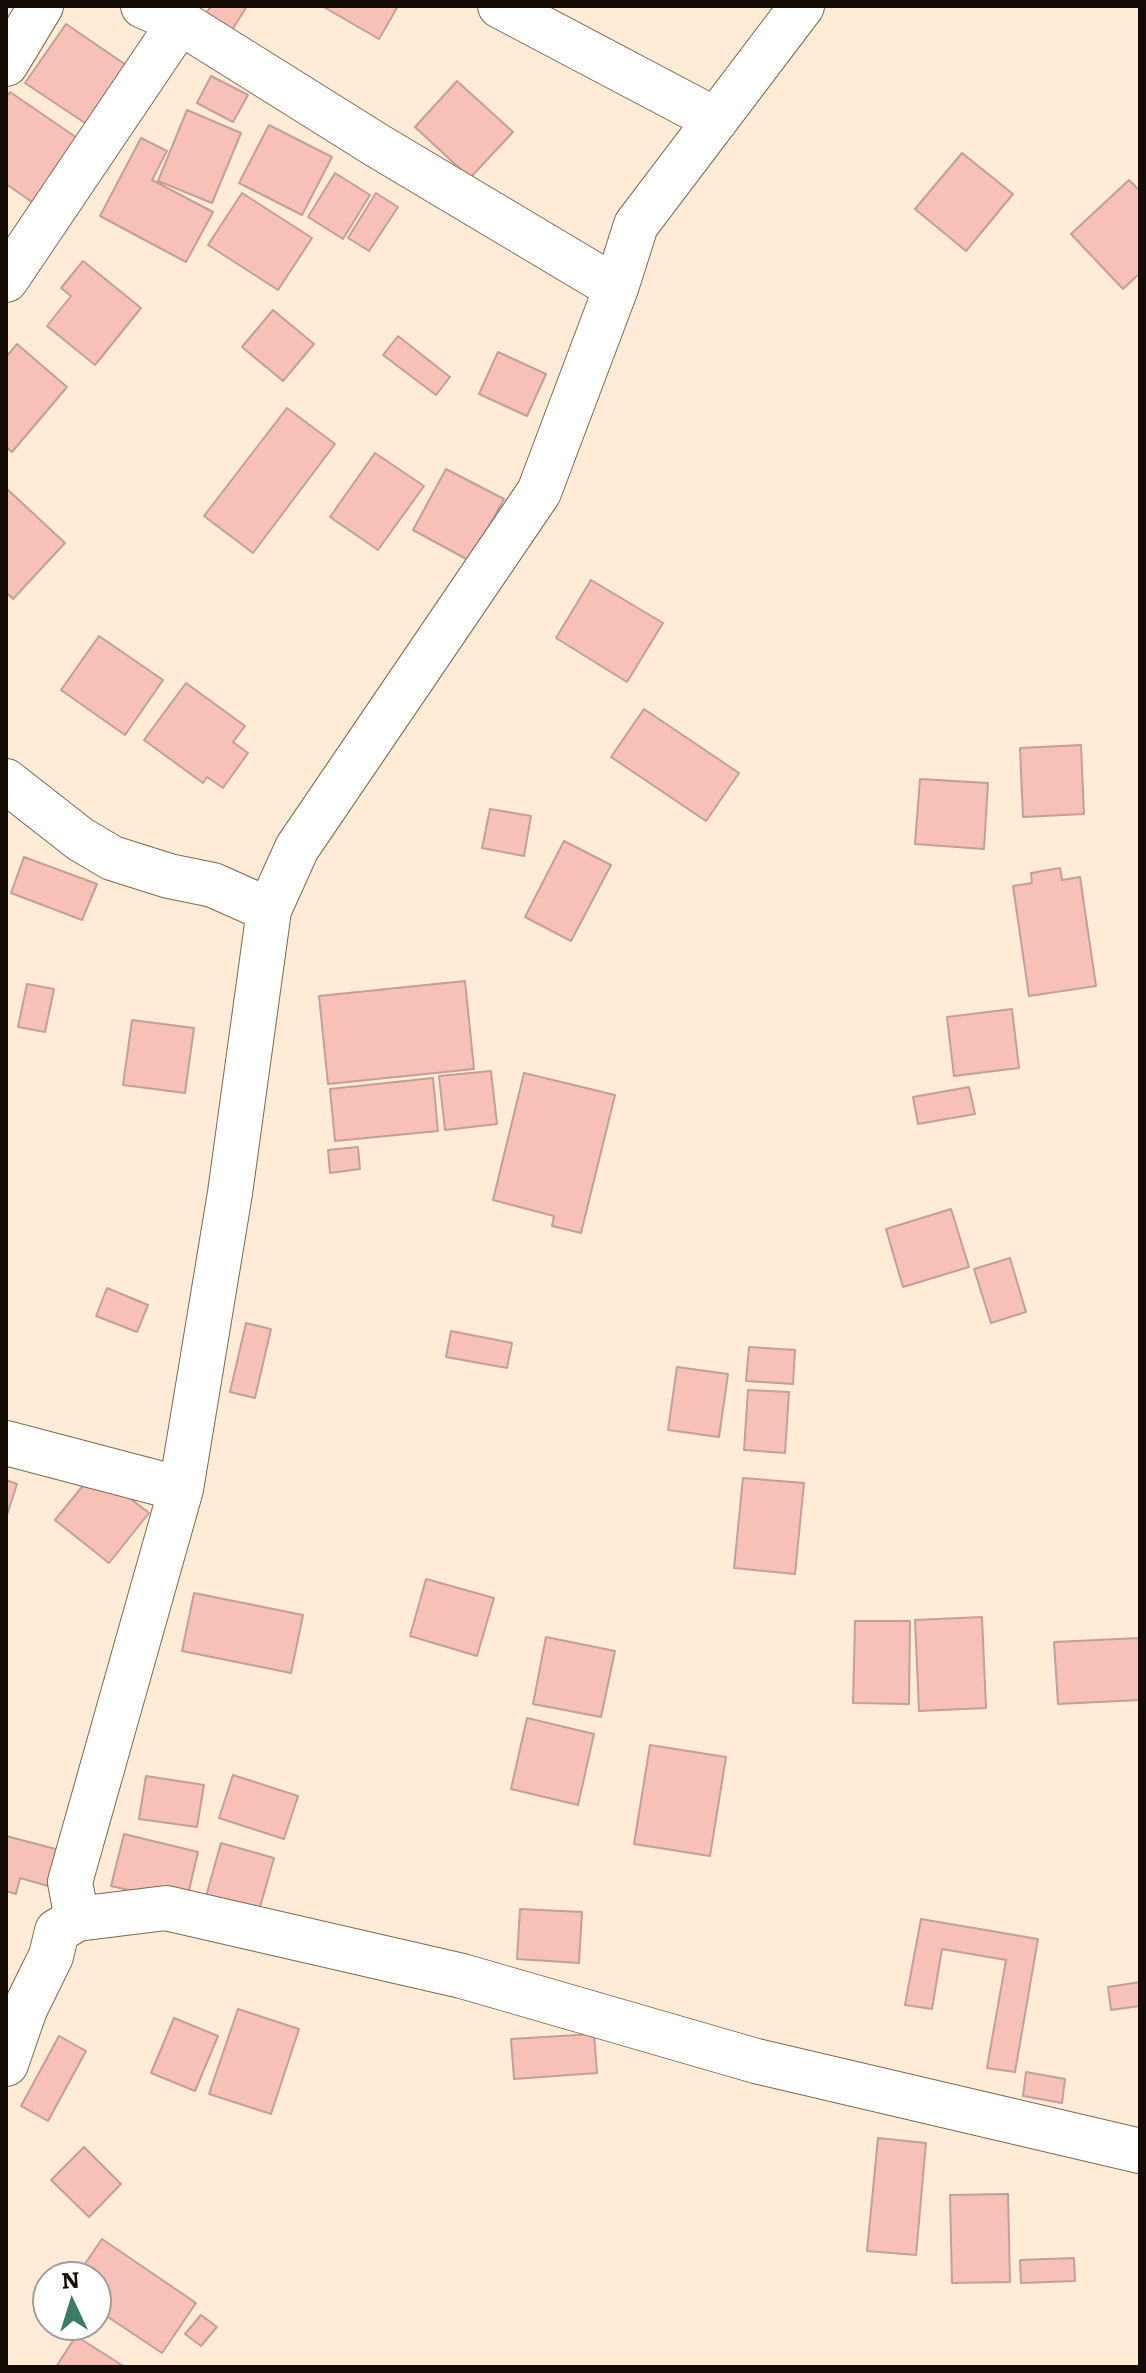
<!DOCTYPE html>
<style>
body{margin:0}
#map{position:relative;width:1146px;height:2373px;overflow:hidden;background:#ffebd6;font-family:Literata,serif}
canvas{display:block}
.frame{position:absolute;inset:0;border:8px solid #140c04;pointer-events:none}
.north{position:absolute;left:32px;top:2261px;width:80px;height:80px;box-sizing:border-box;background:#fff;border:2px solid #a19e9b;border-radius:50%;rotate:356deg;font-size:22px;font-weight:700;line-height:32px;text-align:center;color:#140c04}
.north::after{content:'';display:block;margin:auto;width:28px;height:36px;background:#3c7a68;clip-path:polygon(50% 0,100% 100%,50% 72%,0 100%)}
</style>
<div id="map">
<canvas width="1146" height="2373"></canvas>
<div class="frame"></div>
<div class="north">N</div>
</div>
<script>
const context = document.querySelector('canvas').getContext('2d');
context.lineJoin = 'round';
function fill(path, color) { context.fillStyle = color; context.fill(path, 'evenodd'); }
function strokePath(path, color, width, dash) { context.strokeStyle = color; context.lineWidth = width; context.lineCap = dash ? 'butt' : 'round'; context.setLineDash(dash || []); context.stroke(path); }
const building = new Path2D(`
 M211,6H247L227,38L201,21Z
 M322,6H398L379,39Z
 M66,24L129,67L88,125L25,83Z
 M211,76L248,95L233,122L197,103Z
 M457,81L513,132L470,178L415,127Z
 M10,92L80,140L35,204L6,184V98Z
 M187,110L241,133L212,203L158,181Z
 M269,125L332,157L302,215L239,183Z
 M141,138L167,151L152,180L213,212L186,262L100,216Z
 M962,153L1013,194L966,251L915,209Z
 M335,173L370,195L343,239L308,217Z
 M1129,180L1140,191V273L1123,289L1071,234Z
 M242,193L312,238L278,290L208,245Z
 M376,193L398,207L369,251L348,238Z
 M83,261L141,308L95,365L47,326L71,296L61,288Z
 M273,310L314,344L283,381L242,347Z
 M398,336L450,377L436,395L383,355Z
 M17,344L67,387L12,452L6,447V357Z
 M498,352L546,374L527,416L479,394Z
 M287,408L335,444L253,553L204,516Z
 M375,453L424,486L378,550L330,517Z
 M446,469L504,499L470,561L413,530Z
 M7,489L65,543L13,599L6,592Z
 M591,580L663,623L627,682L556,638Z
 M99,636L163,680L125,735L61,690Z
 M186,683L245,726L233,742L248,753L223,788L207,777L203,783L144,740Z
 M644,709L739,773L706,821L611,757Z
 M1081,745L1084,814L1023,817L1020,748Z
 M920,779L988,783L984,849L915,844Z
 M490,809L531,816L524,856L482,848Z
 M564,841L611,865L571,941L525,917Z
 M24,857L97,884L82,920L11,893Z
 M1060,868L1062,880L1080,877L1096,986L1029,996L1013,886L1032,883L1031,873Z
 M465,981L474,1069L328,1084L319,996Z
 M27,984L54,989L45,1032L18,1027Z
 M1012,1009L1019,1068L954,1076L947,1017Z
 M132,1020L194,1028L185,1093L123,1085Z
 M491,1071L497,1124L445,1130L439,1076Z
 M524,1073L615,1095L581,1233L552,1226L554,1216L493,1200Z
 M433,1078L438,1131L335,1141L330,1089Z
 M969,1087L975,1114L918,1124L913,1097Z
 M358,1147L360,1169L330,1173L328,1150Z
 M951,1209L969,1267L903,1287L886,1229Z
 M1010,1258L1026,1312L991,1323L974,1269Z
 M107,1288L148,1305L137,1332L96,1316Z
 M246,1323L271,1329L255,1398L230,1392Z
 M451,1331L512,1343L507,1368L446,1357Z
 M749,1347L795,1350L793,1384L746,1381Z
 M677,1367L728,1374L719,1437L668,1430Z
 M748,1390L789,1392L785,1453L744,1450Z
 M95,1471L149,1513L109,1563L55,1520Z
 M743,1478L804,1483L795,1574L734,1568Z
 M6,1480L17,1484L6,1518Z
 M426,1579L494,1598L477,1656L410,1636Z
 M194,1593L303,1615L291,1673L182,1651Z
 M982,1617L986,1708L919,1711L915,1620Z
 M855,1621H910L909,1704L853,1703Z
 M546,1637L615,1651L601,1717L533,1704Z
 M1140,1638V1700L1058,1704L1054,1642Z
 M527,1718L594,1734L578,1805L511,1789Z
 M650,1745L726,1757L710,1856L634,1844Z
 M233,1775L298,1796L284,1839L219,1818Z
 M146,1776L204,1785L197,1827L139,1819Z
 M124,1834L198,1852L186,1903L111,1886Z
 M6,1836L71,1853L62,1890L20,1878L16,1894L6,1891Z
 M221,1843L274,1858L256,1921L203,1907Z
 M520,1909L582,1912L579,1963L517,1959Z
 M921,1919L1038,1939L1015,2072L987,2068L1006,1960L942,1949L932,2009L905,2005Z
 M1140,1982V2006L1111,2010L1108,1987Z
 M238,2009L299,2029L271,2114L209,2094Z
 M174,2018L218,2036L195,2091L151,2073Z
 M594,2034L597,2073L514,2079L511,2039Z
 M59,2036L86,2051L48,2121L21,2106Z
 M1026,2072L1065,2079L1062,2103L1023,2096Z
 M878,2138L926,2143L916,2255L867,2251Z
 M84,2147L121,2184L89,2217L51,2180Z
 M1008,2194L1010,2282L952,2283L950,2195Z
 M102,2239L196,2303L162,2353L96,2309V2277H76Z
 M1074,2258L1075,2281L1021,2283L1020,2260Z
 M201,2315L217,2327L201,2346L185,2334Z
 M76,2336L125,2367H56Z`);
fill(building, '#f7c1b8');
strokePath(building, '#c49f99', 2);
const minor = new Path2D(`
 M143,6L180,22L378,146L616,288
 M500,6L716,120
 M6,64L41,6
 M6,280L180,22
 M6,781L80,839L112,858L169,876L213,885L269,910
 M6,1443L181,1489
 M77,1919L70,1882L181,1489L230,1193L269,910L297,848L539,492L616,288L636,225L802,6
 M6,2064L25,2009L51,1956L57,1931L77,1919L166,1908L462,1976L756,2061L1140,2151`);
strokePath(minor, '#7e6951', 46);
strokePath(minor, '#fff', 44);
</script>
